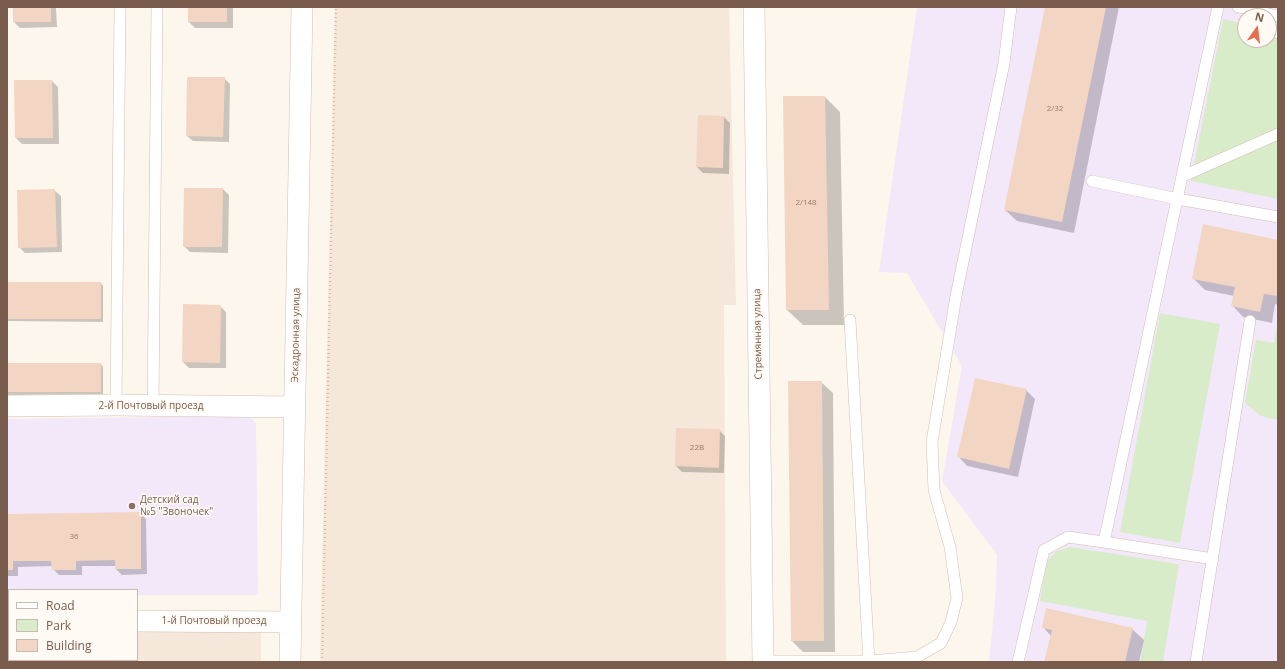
<!DOCTYPE html>
<meta charset="utf-8">
<style>
body{margin:0}
#map{position:relative;width:1285px;height:669px;overflow:hidden;background:#fdf6ec;font-family:"Open Sans",sans-serif}
canvas{display:block}
.frame{position:absolute;inset:0;border:8px solid #7a5c4d;pointer-events:none}
.legend{position:absolute;left:8px;top:589px;width:130px;height:72px;box-sizing:border-box;background:#fffaf3;border:1px solid #cabbb1;margin:0;padding:5px 7px;list-style:none;font-size:12px;color:#7a5c4d}
.legend li{display:flex;align-items:center;gap:8px;height:20px}
.legend b{width:20px;border:1px solid #cabbb1}
.north{position:absolute;left:1237px;top:8px;width:40px;height:40px;box-sizing:border-box;background:#fffaf3;border:1px solid #cabbb1;border-radius:50%;rotate:14deg;font-size:11px;font-weight:700;line-height:16px;text-align:center;color:#7a5c4d}
.north::after{content:'';display:block;margin:auto;width:14px;height:18px;background:#e76f51;clip-path:polygon(50% 0,100% 100%,50% 72%,0 100%)}
</style>
<div id="map">
<canvas width="1285" height="669"></canvas>
<div class="frame"></div>
<ul class="legend">
<li><b style="height:5px;background:#fff"></b>Road</li>
<li><b style="height:11px;background:#d8ecc9"></b>Park</li>
<li><b style="height:11px;background:#f3d5c3"></b>Building</li>
</ul>
<div class="north">N</div>
</div>
<script>
const context = document.querySelector('canvas').getContext('2d');
context.lineJoin = 'round';
function fill(path, color) { context.fillStyle = color; context.fill(path, 'evenodd'); }
function strokePath(path, color, width, dash) { context.strokeStyle = color; context.lineWidth = width; context.lineCap = dash ? 'butt' : 'round'; context.setLineDash(dash || []); context.stroke(path); }
function label(font, color, halo, rows, align = 'center') {
  context.font = font + ' "Open Sans",sans-serif'; context.lineWidth = 3; context.setLineDash([]); context.textBaseline = 'middle'; context.strokeStyle = halo; context.fillStyle = color; for (const [text, x, y, turn = 0] of rows) {
    context.save(); context.translate(x, y); context.rotate((+turn || 0) * Math.PI / 180); context.textAlign = isNaN(turn) ? turn : align; if (halo) context.strokeText(text, 0, 0); context.fillText(text, 0, 0); context.restore();
  }
}
fill(new Path2D(`
 M335,7H729L736,305H724L726,662H320Z
 M261,630V662H126V660H137V631Z
 M7,632H9V660H70V662H7Z`), '#f5e8da');
fill(new Path2D(`
 M917,7H1278V662H989L995,600L997,555L942,481L962,366L907,273L879,272ZM1245,16H1269V40H1245Z
 M249,416L256,423L258,595H137V590H9V594H7V419Z`), '#f3e8fa');
fill(new Path2D(`
 M1223,19L1245,24V40H1269V29L1278,30V129L1194,165Z
 M1278,138V199L1191,181L1192,176Z
 M1160,313L1220,324L1180,543L1120,532Z
 M1278,319V420L1261,416L1245,403L1256,340L1274,343Z
 M1070,547L1179,564L1163,662H1140L1147,621L1040,601L1047,561L1057,551Z`), '#d8ecc9');
fill(new Path2D(`
 M14,7H56L57,27L20,28L14,22Z
 M189,7H233V28H195L189,22Z
 M1046,7H1119L1074,233L1017,221L1005,210Z
 M224,78L230,84L229,142L193,141L187,136Z
 M52,81L58,87L59,144H22L16,138Z
 M825,97L840,112L844,325H803L787,310Z
 M699,116L724,117L730,123L729,174L703,173L697,167Z
 M223,189L229,195L228,253L190,252L184,246Z
 M55,191L61,196L62,252L25,253L19,247Z
 M1278,241V305L1275,304L1272,323L1243,317L1232,305L1234,296L1205,290L1193,278Z
 M7,283H101L103,286V322L7,321Z
 M220,306L226,312V368H189L183,362Z
 M7,364H101L103,367V394L7,395Z
 M821,382L833,393L835,652H803L792,641Z
 M1026,390L1035,399L1018,477L967,466L959,457Z
 M719,430L725,436L724,473L682,472L676,466Z
 M140,513L146,519L147,574L122,575L116,569V566H82V575H59L53,569V566L18,567V576H7V515Z
 M1043,627L1132,629L1144,640L1139,662H1045L1051,636Z`), '#0003');
fill(new Path2D(`
 M13,7H51V22H13Z
 M188,7H227V22H188Z
 M1045,7H1106L1062,222L1004,210Z
 M187,77H225L223,137L186,136Z
 M14,80H52L53,138H15Z
 M783,96H825L829,310H786Z
 M698,115L724,116L723,168L696,167Z
 M184,188H223L222,247H183Z
 M55,189L57,247L18,248L17,190Z
 M1203,224L1278,240V296L1264,294L1260,312L1231,306L1235,287L1192,279Z
 M7,282H101V319H7Z
 M183,304L221,305L220,363L182,362Z
 M7,363H101V392H7Z
 M975,378L1027,389L1009,469L957,457Z
 M788,381H822L824,641H791Z
 M676,428L720,429L719,468L675,466Z
 M141,512V569H115V560L76,561V570H52L51,561H13V570H7V514Z
 M1046,608L1133,628L1125,662H1044L1052,630L1042,628Z`), '#f3d5c3');
const service = new Path2D(`
 M1238,7L1278,16
 M1269,26L1278,33
 M1183,176L1278,134
 M1092,181L1178,199L1278,217
 M850,320L869,662
 M116,405L120,7
 M153,406L157,7
 M1213,559L1104,542L1218,7
 M763,661H869L917,657L941,643L951,622L957,598L950,547L934,490L932,442L956,296L1004,63L1011,7
 M77,662V660
 M119,662V660
 M1018,662L1044,550L1068,537L1104,542
 M1196,662L1250,321`);
const minor = new Path2D(`
 M754,7L763,662
 M7,406L116,405L295,407
 M7,621H9
 M137,621L291,622
 M290,662L302,7`);
strokePath(service, '#d1beb0', 12);
strokePath(minor, '#d1beb0', 22);
strokePath(new Path2D(`
 M322,662L336,7`), '#d9b8a5', 2.5, [1, 3]);
strokePath(service, '#fff', 11);
strokePath(minor, '#fff', 21);
for (const [x, y, r, color] of [
 [132,506,4,"#8d6e63"]
]) { const dot = new Path2D(); dot.arc(x, y, r, 0, 2 * Math.PI); context.fillStyle = color; context.fill(dot); strokePath(dot, '#fffaf3', 1.5); }
label('8px', '#987a6a', null, [
 ["2/32",1055,109],
 ["2/148",806,203],
 ["22В",697,448],
 ["36",74,537]
]);
label('10px', '#7a5c4d', '#fffaf3', [
 ["Стремянная улица",758,334,-91],
 ["Эскадронная улица",296,335,-89],
 ["2-й Почтовый проезд",151,406],
 ["1-й Почтовый проезд",214,621]
]);
label('10px', '#785e54', '#fffaf3', [
 ["Детский сад",140,500],
 ["№5 \"Звоночек\"",140,512]
], 'left');
</script>
